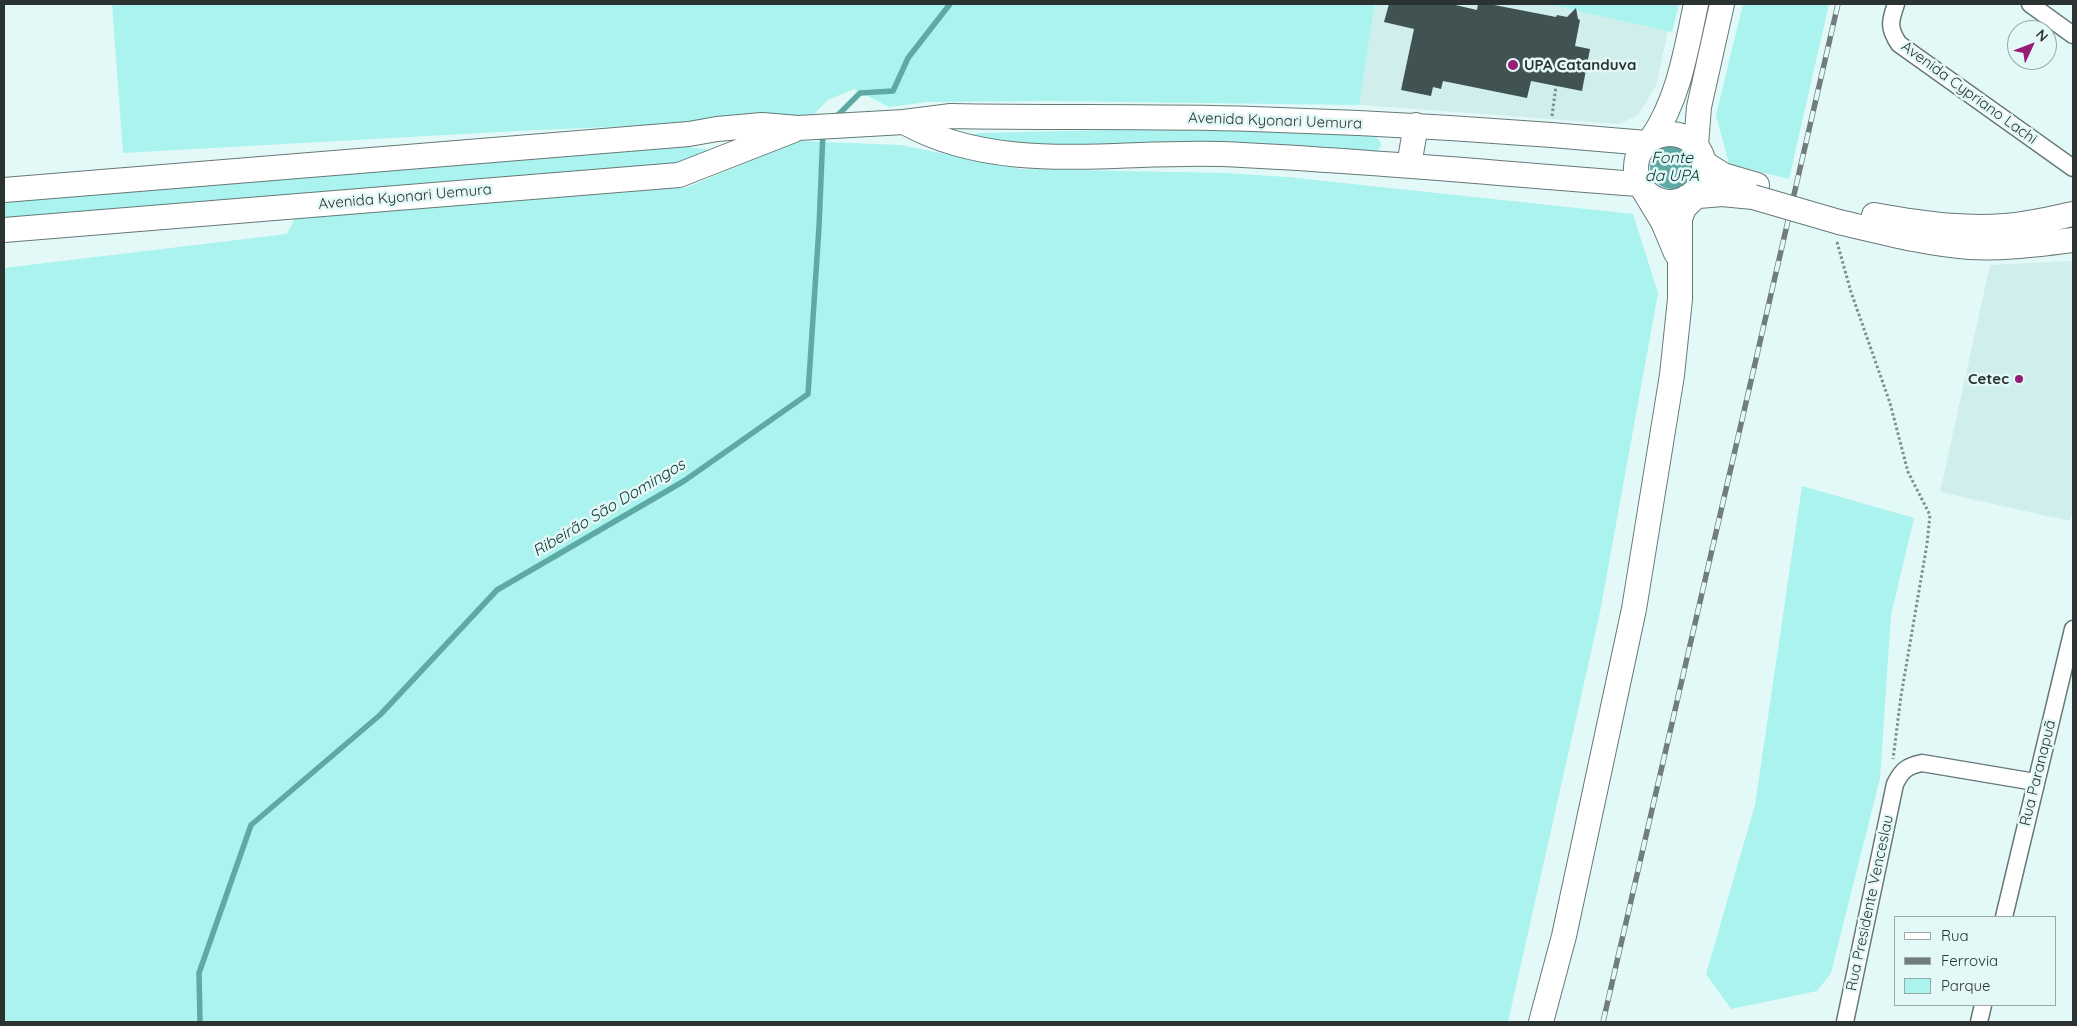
<!DOCTYPE html>
<meta charset="utf-8">
<style>
body{margin:0}
#map{position:relative;width:2077px;height:1026px;overflow:hidden;background:#e3f9f7;font-family:Quicksand,sans-serif}
canvas{display:block}
.frame{position:absolute;inset:0;border:5px solid #2a3232;pointer-events:none}
.legend{position:absolute;left:1894px;top:916px;width:162px;height:90px;box-sizing:border-box;background:#e3f9f7;border:1px solid #99a9a8;margin:0;padding:6px 9px;list-style:none;font-size:15px;color:#2a3232}
.legend li{display:flex;align-items:center;gap:10px;height:25px}
.legend b{width:25px;border:1px solid #99a9a8}
.north{position:absolute;left:2007px;top:20px;width:50px;height:50px;box-sizing:border-box;background:#e3f9f7;border:1px solid #99a9a8;border-radius:50%;rotate:47deg;font-size:14px;font-weight:700;line-height:20px;text-align:center;color:#2a3232}
.north::after{content:'';display:block;margin:auto;width:18px;height:22px;background:#961c77;clip-path:polygon(50% 0,100% 100%,50% 72%,0 100%)}
</style>
<div id="map">
<canvas width="2077" height="1026"></canvas>
<div class="frame"></div>
<ul class="legend">
<li><b style="height:6px;background:#fff"></b>Rua</li>
<li><b style="height:6px;background:#707d7c"></b>Ferrovia</li>
<li><b style="height:14px;background:#aaf3ee"></b>Parque</li>
</ul>
<div class="north">N</div>
</div>
<script>
const context = document.querySelector('canvas').getContext('2d');
context.lineJoin = 'round';
function fill(path, color) { context.fillStyle = color; context.fill(path, 'evenodd'); }
function strokePath(path, color, width, dash) { context.strokeStyle = color; context.lineWidth = width; context.lineCap = dash ? 'butt' : 'round'; context.setLineDash(dash || []); context.stroke(path); }
function label(font, color, halo, rows, align = 'center') {
  context.font = font + ' Quicksand,sans-serif'; context.lineWidth = 5; context.setLineDash([]); context.textBaseline = 'middle'; context.strokeStyle = halo; context.fillStyle = color; for (const [text, x, y, turn = 0] of rows) {
    context.save(); context.translate(x, y); context.rotate((+turn || 0) * Math.PI / 180); context.textAlign = isNaN(turn) ? turn : align; if (halo) context.strokeText(text, 0, 0); context.fillText(text, 0, 0); context.restore();
  }
}
fill(new Path2D(`
 M1375,4H1546L1668,31L1656,86L1638,115L1619,124L1359,105Z
 M2073,261V507L2070,521L1940,492L1990,265Z`), '#cfeeec');
fill(new Path2D(`
 M112,4H1375L1359,105L1047,101L927,102L889,107L854,89L828,100L813,115L700,123L517,131L123,153Z
 M1546,4H1679L1672,32Z
 M1743,4H1829L1789,179L1729,164L1716,115Z
 M1204,128L1293,129L1375,136L1380,141L1381,146L1377,151L1369,153L1029,149L967,136L978,133Z
 M798,141L901,145L1020,169L1226,173L1287,177L1633,214L1658,293L1600,612L1508,1022H4V268L287,234L295,218L688,187Z
 M686,147L706,149L709,153L680,166L4,220V200Z
 M1802,486L1914,518L1891,615L1880,778L1831,973L1817,991L1731,1009L1706,974L1755,805Z`), '#aaf3ee');
fill(new Path2D(`
 M1650 167a22 22 0 1 1 44 0a22 22 0 1 1-44 0Z`), '#5da9a4');
strokePath(new Path2D(`
 M834,119L860,93L893,91L908,58L950,4
 M200,1022L199,973L251,825L380,715L497,590L684,481L808,394L819,227L823,131`), '#5da9a4', 5.5);
fill(new Path2D(`
 M1389,4H1451L1477,10L1478,4H1489L1556,17L1557,15L1567,17L1576,8L1578,19L1580,20L1575,46L1590,49L1582,91L1531,81L1527,98L1443,81L1441,89L1433,87L1431,96L1401,90L1414,29L1384,22Z`), '#405251');
const street = new Path2D(`
 M1896,4C1890,21 1888,28 1899,44L2073,168
 M2030,4L2073,35
 M2004,917L2073,629
 M1845,1022L1895,784C1902,770 1907,766 1922,763L2035,782
 M1979,1022L1983,1005`);
const secondary = new Path2D(`
 M904,122C1000,176 1117,150 1222,154C1362,160 1501,174 1640,184L1663,222L1676,253
 M1636 168a34 34 0 1 1 68 0a34 34 0 1 1-68 0Z
 M1652,138C1679,98 1686,50 1696,4
 M1696,145L1699,107L1722,4
 M1704,163L1723,175L1757,185
 M1409,165L1416,125
 M4,190L689,134L717,129L762,125L798,128L904,122L951,116C1051,118 1152,116 1253,119C1385,123 1515,131 1646,143
 M1687,197L1722,194L1753,197
 M1874,215C1924,224 1977,232 2028,223C2043,221 2058,217 2073,214
 M1839,222C1882,232 1926,244 1970,247C2005,249 2039,244 2073,240
 M4,230L679,175L794,130
 M1541,1022L1564,936L1634,609L1672,375L1680,299V219L1684,208L1696,196`);
strokePath(street, '#667978', 19);
strokePath(secondary, '#667978', 26);
strokePath(new Path2D(`
 M1552,116L1556,86
 M1837,242L1851,292L1890,403L1908,472L1930,515L1927,544L1901,696L1893,759`), '#7f8e8d', 3, [2.5, 2.5]);
strokePath(street, '#fff', 16);
strokePath(secondary, '#fff', 24);
const rail = new Path2D(`
 M1603,1022L1838,4`);
strokePath(rail, '#707d7c', 5.5);
strokePath(rail, '#e3f9f7', 4, [11]);
const secondaryBridge = new Path2D(`
 M1753,197L1839,222`);
strokePath(secondaryBridge, '#667978', 26, []);
strokePath(secondaryBridge, '#fff', 24);
for (const [x, y, r, color] of [
 [1513,65,6,"#961c77"],
 [2019,379,5,"#961c77"]
]) { const dot = new Path2D(); dot.arc(x, y, r, 0, 2 * Math.PI); context.fillStyle = color; context.fill(dot); strokePath(dot, '#e3f9f7', 2); }
label('bold 15px', '#2a3232', '#e3f9f7', [
 ["UPA Catanduva",1524,65],
 ["Cetec",2009,379,"right"]
], 'left');
label('15px', '#2a3232', '#e3f9f7', [
 ["Avenida Cypriano Lachi",1969,93,36],
 ["Avenida Kyonari Uemura",1275,121,2],
 ["Avenida Kyonari Uemura",405,197,-5],
 ["Rua Paranapuã",2038,773,-76],
 ["Rua Presidente Venceslau",1870,903,-78]
]);
label('italic 16px', '#0e3432', '#e3f9f7', [
 ["Fonte",1672,158],
 ["da UPA",1672,176],
 ["Ribeirão São Domingos",609,508,-31]
]);
</script>
